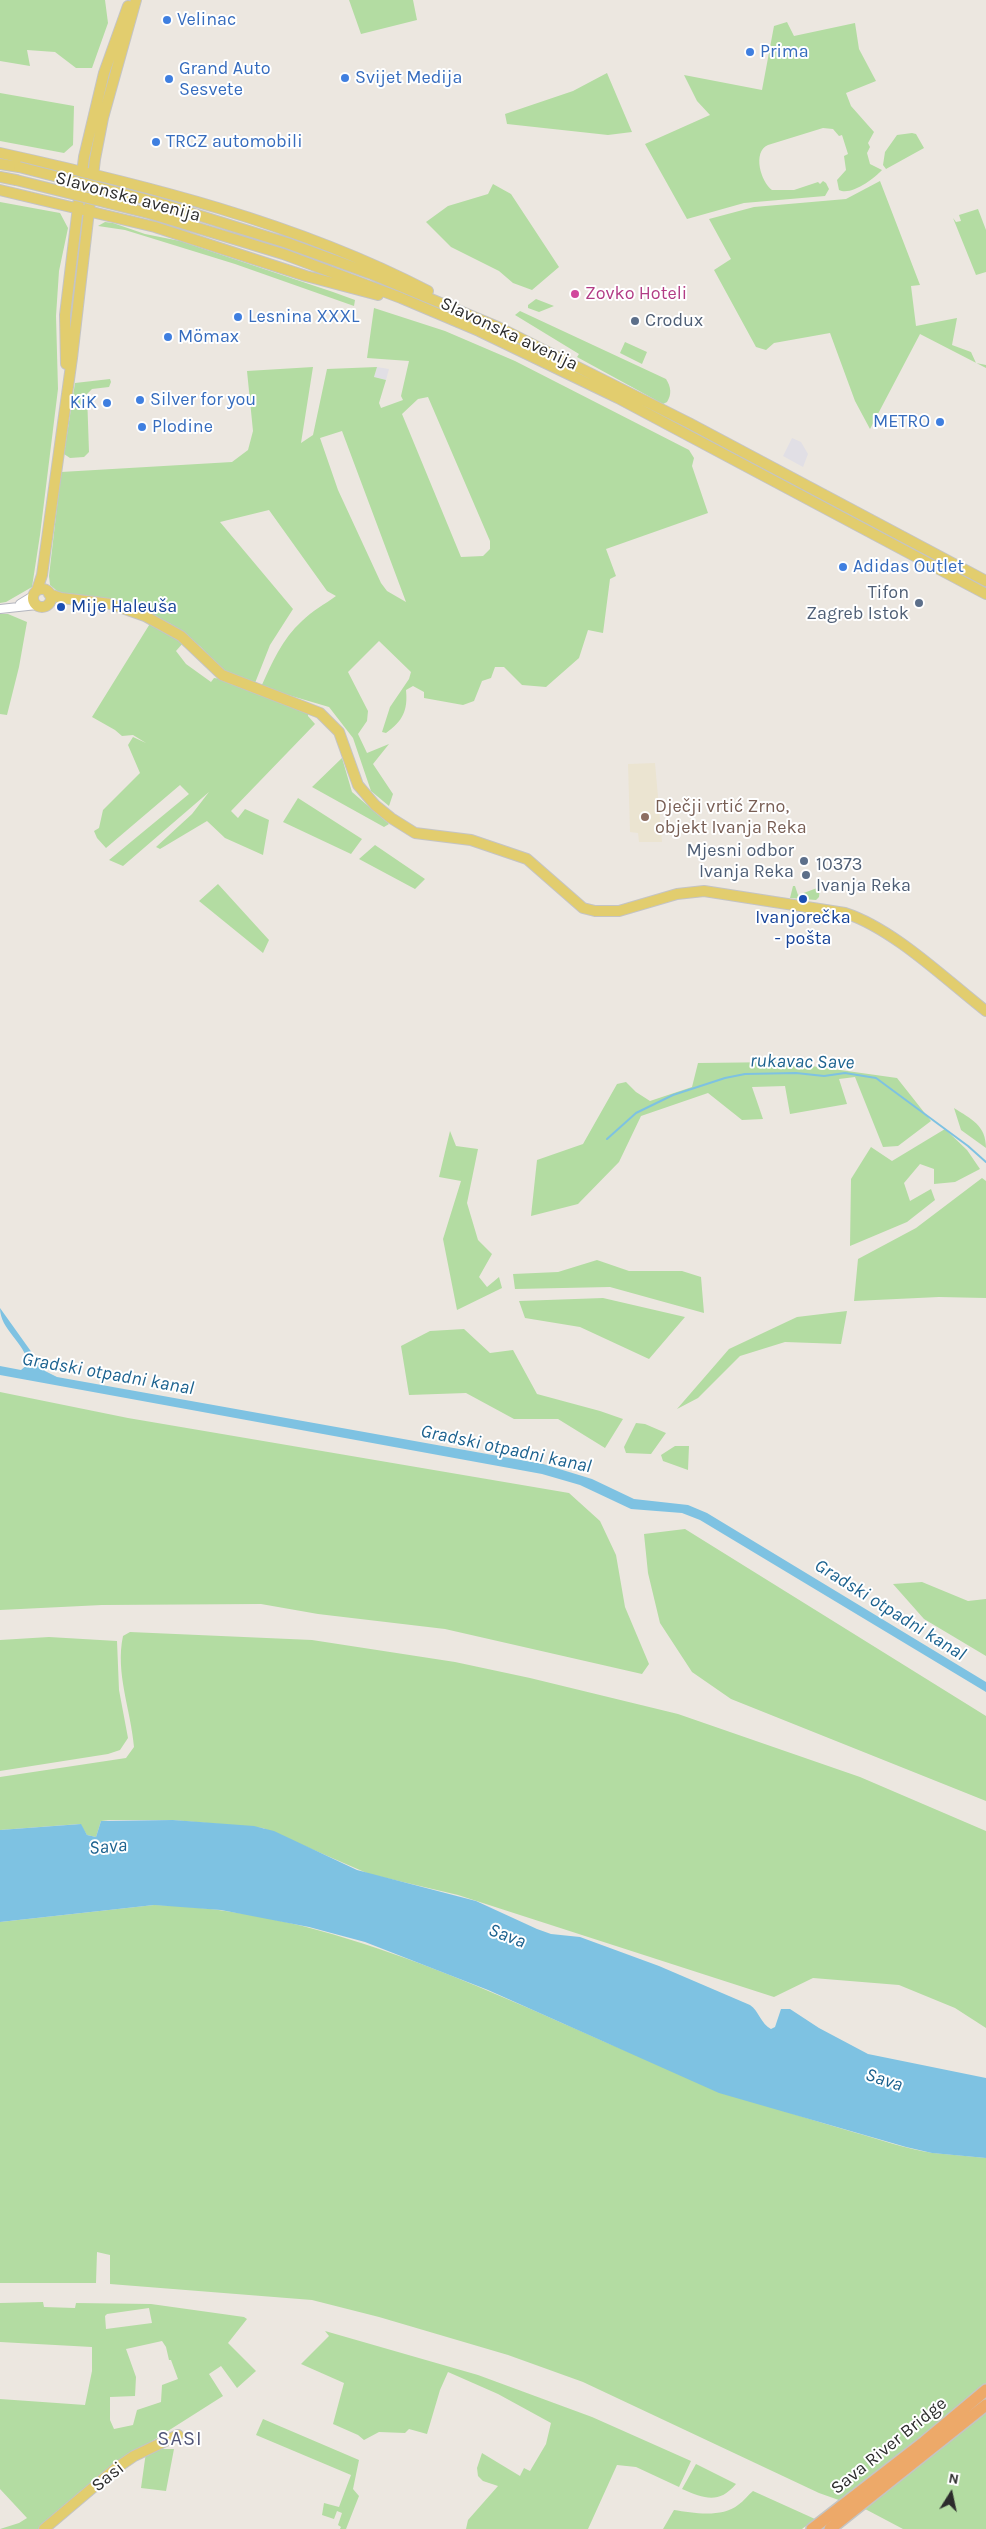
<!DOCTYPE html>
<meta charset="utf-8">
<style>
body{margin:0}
#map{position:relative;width:986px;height:2529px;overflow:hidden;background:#ece7e0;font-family:Karla,sans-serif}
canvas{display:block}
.north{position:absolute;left:926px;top:2469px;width:50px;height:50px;-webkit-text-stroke:4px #fff;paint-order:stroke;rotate:10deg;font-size:14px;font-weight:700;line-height:20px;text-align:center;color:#2c2c2c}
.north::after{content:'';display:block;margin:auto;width:18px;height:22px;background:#2c2c2c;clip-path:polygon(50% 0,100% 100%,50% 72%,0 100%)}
</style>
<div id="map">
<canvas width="986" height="2529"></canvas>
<div class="north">N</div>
</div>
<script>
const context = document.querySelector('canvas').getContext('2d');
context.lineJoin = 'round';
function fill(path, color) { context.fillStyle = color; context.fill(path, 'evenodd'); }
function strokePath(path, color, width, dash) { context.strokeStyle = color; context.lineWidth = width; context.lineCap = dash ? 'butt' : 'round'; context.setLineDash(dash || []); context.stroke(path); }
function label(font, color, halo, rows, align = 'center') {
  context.font = font + ' Karla,sans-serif'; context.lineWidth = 4; context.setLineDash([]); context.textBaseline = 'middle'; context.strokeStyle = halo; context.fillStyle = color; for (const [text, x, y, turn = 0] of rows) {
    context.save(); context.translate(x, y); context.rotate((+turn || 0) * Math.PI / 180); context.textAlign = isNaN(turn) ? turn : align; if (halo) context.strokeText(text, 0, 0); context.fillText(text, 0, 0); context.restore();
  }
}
fill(new Path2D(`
 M377,367L389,369L386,380L374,377Z
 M792,438L801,442L808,454L803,467L783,456Z`), '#e1dfe5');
fill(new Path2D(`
 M655,763L662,842H639L638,833L630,832L628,764Z`), '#ebe4d1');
fill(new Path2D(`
 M0,0H105L108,23L92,68H76L55,52L27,50L30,66L0,61Z
 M349,0H413L417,20L361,34Z
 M787,22L794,36L855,23L859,49L876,81L846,93L851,106L874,132L868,143L870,147L867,153L870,164L882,170C874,179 851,196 839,190L837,180L846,170L844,156L848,154L842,135L839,136L833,129L823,128L768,145C752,152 761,182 772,190H794L818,182L820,184L823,181L826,183L829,189L825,196L744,203L687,219L645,144L710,115L697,101L684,75L762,90L774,26Z
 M607,73L632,132L608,135L507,124L505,114L573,91Z
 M0,93L74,106L73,145L64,153L0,141Z
 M912,133L916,134L924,148L886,169L883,165L885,152L897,135Z
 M880,181L920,285L911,286L916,326L957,318L952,345L971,352L976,363L986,365V368L920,334L870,429L855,401L830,333L774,343L766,350L756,347L714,270L731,259L709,219L754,207L846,199Z
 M493,184L511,194L559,267L532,290L513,283L499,271L451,247L426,222L448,206L488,194Z
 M0,202L60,213L68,228L59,271L56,316L58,389L40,535L32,587L6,602L0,603Z
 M978,209L986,230V272L976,275L953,218L956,222L961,221L959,215Z
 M105,222L113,223L145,234L180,241L333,292L355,300L354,306L235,264L125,230L98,226Z
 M536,299L554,306L539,312L528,308V305Z
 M374,308L445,331L515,361L689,450L694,458L692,466L708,513L606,549L616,576L610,579L603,633L588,630L579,658L546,687L522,685L504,667H495L491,678L482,681L474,701L463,705L424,698V692L413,686L406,690C408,710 403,721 386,733L382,732L390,707L409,679L411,672L379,641L348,672L368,711L367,721L358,734L367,753L389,744L373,764L393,794L389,806L371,791L353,738L329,707L261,687C272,663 282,639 302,621C312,611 325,604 336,596L327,591L269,510L220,522L293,609L270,645L255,683L227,673L218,666L201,647L171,624L115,599L62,595L50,585L49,576L61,472L232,462L248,450L253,431L247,371L313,367L301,443L313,435L327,369L377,367L374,377L386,380L379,403L381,408L403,400L401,396L409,361L367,358ZM428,397L490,541V549L483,556L461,557L402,414L418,399ZM342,431L406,602L387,591L381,583L338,490L320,438Z
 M520,311L666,379C671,387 672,394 667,402L663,404L577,357L579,354L515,315Z
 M625,342L647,352L642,364L620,353Z
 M110,379L111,382L109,387L92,389L87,394L89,452L84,457L70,458L64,454L75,383Z
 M0,614H8L27,622L19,667L7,715L0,714Z
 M151,622L183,643L176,651L186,664L211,682L214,678L222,679L308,710V716L315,724L231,811L238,818L245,809L269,820L263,855L225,838L207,821L160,849L156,847L192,814L209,792L123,866L109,860L189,794L180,785L106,848L97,838L94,831L99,828L103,810L140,773L128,745L133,737L146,743L133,735L122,736L115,730L92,717Z
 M342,758L352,792L389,824L384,827L312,787Z
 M298,798L362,839L351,854L283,822Z
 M375,845L425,879L415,889L359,859Z
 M218,884L269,940L263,953L199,901Z
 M793,886H795L798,895L820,887L819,897L816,900L790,898Z
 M783,1062L897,1078L931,1121L898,1146L883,1147L855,1077L839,1079L847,1104L790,1114L785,1086L752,1087L763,1119L742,1120L708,1093L641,1116L619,1162L578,1204L531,1216L537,1160L583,1144L617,1084L626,1082L636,1092L650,1101L692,1087L698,1063Z
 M954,1108C971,1119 986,1125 986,1148L961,1130Z
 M945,1129L967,1150L980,1169L955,1182L934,1184V1169L920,1164L904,1183L910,1201L931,1189L935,1200L907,1222L850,1246L851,1179L871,1147L892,1161Z
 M450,1131L456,1146L478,1149L467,1203L478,1240L492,1254L479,1277L487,1287L499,1277L502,1288L457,1310L443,1239L461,1181L439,1177Z
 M982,1178L986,1181V1298L939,1297L854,1301L858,1259L916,1228Z
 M597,1260L629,1271H682L701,1277L704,1313L610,1287L515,1289L513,1274L558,1272Z
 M603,1298L685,1317L649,1359L580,1327L525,1318L519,1301Z
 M847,1311L841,1344L785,1342L740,1356L698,1398L677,1409L729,1349L797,1317Z
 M464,1329L490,1353L513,1350L537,1394L600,1411L623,1419L605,1448L558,1419H514L466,1393L409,1395L401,1346L430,1331Z
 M0,1392L128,1418L569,1493L600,1521L616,1555L625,1607L649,1664L642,1674L445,1629L318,1614L261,1604L102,1605L0,1610Z
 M636,1423L645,1424L666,1433L651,1454L626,1453L624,1447Z
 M675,1446H689L688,1470L663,1461L661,1455Z
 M685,1529L986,1716V1801L731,1699L692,1672L660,1623L648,1573L644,1534Z
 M922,1582L968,1601L986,1599V1656L924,1619L893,1584Z
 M130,1632L312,1640L455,1662L530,1678L678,1714L860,1777L986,1831V2028L955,2008L899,1985L813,1978L774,1997L458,1895L369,1874L263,1828L173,1820H109L101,1821L96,1837L87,1835L80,1824L0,1830V1777L126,1758L134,1747C131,1710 115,1673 123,1636Z
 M49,1637L117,1641L119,1690L128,1738L120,1750L108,1754L0,1771V1640Z
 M154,1905C319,1909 468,1982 617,2047C694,2080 772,2109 853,2132C879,2139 906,2149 933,2153C951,2155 969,2156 986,2158V2529H903L867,2510L819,2493L583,2382L508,2355L379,2317L312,2300L110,2284V2255L97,2252L96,2283H0V1922Z
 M43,2302L44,2307L75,2308L76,2303L151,2304L244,2317L247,2319L228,2343L256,2371L237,2388L221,2366L209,2374L223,2396L130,2455L38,2529H0L19,2523L27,2518L0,2489V2399L85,2405L92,2371V2347L0,2342V2303ZM149,2308L152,2323L106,2329L105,2316L107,2314ZM162,2341L166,2347L169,2360H171L178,2379L162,2385L161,2402L137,2410L133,2425L114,2429L110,2420V2397L135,2396L136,2377L126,2349Z
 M325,2331L478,2375L592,2417L691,2461L679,2487L636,2467L617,2465L588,2529H466L468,2520L498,2486L483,2481L478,2476L477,2468L482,2453L520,2476L524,2468L530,2471L546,2444L551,2423L498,2394L448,2372L440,2390L427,2434L409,2429L405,2433L379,2432L364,2440L358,2435L333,2424L344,2383L301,2364L329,2336Z
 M263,2419L359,2460L353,2489L359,2496L346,2529H340L341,2527L338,2525L342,2513L337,2511L334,2519L322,2515L324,2503L339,2507L351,2475L256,2435Z
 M162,2449H174L166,2491L141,2488L146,2452Z
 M696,2464L736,2484C719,2504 705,2499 682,2489Z
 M753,2491L815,2519L802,2529H663L674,2510C693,2513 722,2518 738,2505C744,2501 748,2495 753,2491Z`), '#b3dca2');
fill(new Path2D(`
 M0,1308L45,1371L57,1377L543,1464L592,1479L634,1499L688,1505L707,1513L986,1682V1692L700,1520L682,1513L631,1509L580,1485L542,1474L0,1375V1366L21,1370L28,1364C25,1342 0,1330 0,1308Z
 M173,1820L254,1826L274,1831L357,1870L476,1901L537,1929L551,1934L580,1937L659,1966L750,2005C759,2011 761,2024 771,2029L775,2027L781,2009H790L819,2028L868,2054L986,2078V2158L932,2153L906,2147L719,2093L488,1990L365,1942L309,1927L221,1910L154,1905L0,1922V1830L81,1824L87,1835L96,1837L101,1821Z`), '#7ec2e2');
strokePath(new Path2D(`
 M607,1139L636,1113L673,1095L725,1078L745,1074L796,1073L824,1076L845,1073L876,1078L968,1146L986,1162`), '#7ec2e2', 2);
const minor = new Path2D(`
 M20,604L33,596
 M0,609L37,605`);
const major = new Path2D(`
 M0,153C145,185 295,222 428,291
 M0,164L19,167
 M0,177L16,180
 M0,190L155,227L306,276L378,295
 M156,202L287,243L369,273L498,327L689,423L986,581
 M152,214L283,254L401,298L479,331L618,398L986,594
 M66,364L65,315L84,157L104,73L128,6
 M33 598a9 9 0 1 1 18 0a9 9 0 1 1-18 0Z
 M37,590L42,575L72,358L95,159L103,118L136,0
 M49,594L61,598L111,604L145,616L181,636L222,675L320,713L339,732L358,785L375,805L391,818L415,833L471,840L527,859L583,908L595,911H619L677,894L704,891L845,913C894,929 945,979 986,1011
 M44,2529L115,2469L134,2456L178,2435`);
const highway = new Path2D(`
 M812,2529L924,2442L986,2390
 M830,2529L986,2405`);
strokePath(minor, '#b3b5be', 10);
strokePath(major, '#c4c4c4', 12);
strokePath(highway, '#c4c4c4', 14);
strokePath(minor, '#fff', 8);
strokePath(major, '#e2cd6e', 10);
strokePath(highway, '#eda969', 11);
const majorBridge = new Path2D(`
 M19,167L156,202
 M16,180L152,214`);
strokePath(majorBridge, '#c4c4c4', 12, []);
strokePath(majorBridge, '#e2cd6e', 10);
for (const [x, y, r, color] of [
 [167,20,5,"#3f7fe0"],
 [750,52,5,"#3f7fe0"],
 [345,78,5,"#3f7fe0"],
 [169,79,5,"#3f7fe0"],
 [156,142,5,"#3f7fe0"],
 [575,294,5,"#d1479c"],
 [238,317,5,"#3f7fe0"],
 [635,321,5,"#5c6f8a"],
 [168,337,5,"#3f7fe0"],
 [140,400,5,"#3f7fe0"],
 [107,403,5,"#3f7fe0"],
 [940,422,5,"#3f7fe0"],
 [142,427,5,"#3f7fe0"],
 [843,567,5,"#3f7fe0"],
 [919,603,5,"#5c6f8a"],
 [61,607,5,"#1a4fb4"],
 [645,817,5,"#8d6e63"],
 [804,861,5,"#5c6f8a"],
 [806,875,5,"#5c6f8a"],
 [803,899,5,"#1a4fb4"]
]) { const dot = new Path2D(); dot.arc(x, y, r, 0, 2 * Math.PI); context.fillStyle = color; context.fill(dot); strokePath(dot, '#fff', 2); }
label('18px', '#366cbe', '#fff', [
 ["Velinac",177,20],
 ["Prima",760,52],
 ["Grand Auto",179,69],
 ["Sesvete",179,90],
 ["Svijet Medija",355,78],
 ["TRCZ automobili",166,142],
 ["Lesnina XXXL",248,317],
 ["Mömax",178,337],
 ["Silver for you",150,400],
 ["KiK",97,403,"right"],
 ["METRO",930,422,"right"],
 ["Plodine",152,427],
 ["Adidas Outlet",853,567]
], 'left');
label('18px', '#2c2c2c', '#fff', [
 ["Slavonska avenija",128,197,15],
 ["Slavonska avenija",509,334,25],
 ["Sava River Bridge",889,2446,-39],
 ["Sasi",108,2477,-39]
]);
label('18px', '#b23c85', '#fff', [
 ["Zovko Hoteli",585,294]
], 'left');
label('18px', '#4e5e75', '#fff', [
 ["Crodux",645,321],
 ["Tifon",909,593,"right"],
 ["Zagreb Istok",909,614,"right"],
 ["Mjesni odbor",794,851,"right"],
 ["Ivanja Reka",794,872,"right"],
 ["10373",816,865],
 ["Ivanja Reka",816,886]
], 'left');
label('18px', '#164399', '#fff', [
 ["Mije Haleuša",71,607],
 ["Ivanjorečka",803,918,"center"],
 ["- pošta",803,939,"center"]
], 'left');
label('18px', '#785e54', '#fff', [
 ["Dječji vrtić Zrno,",655,807],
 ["objekt Ivanja Reka",655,828]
], 'left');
label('italic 19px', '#1c628f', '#fff', [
 ["rukavac Save",802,1062,1],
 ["Gradski otpadni kanal",108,1374,10],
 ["Gradski otpadni kanal",506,1449,12],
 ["Gradski otpadni kanal",890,1610,32],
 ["Sava",108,1847,-5],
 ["Sava",507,1936,21],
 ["Sava",884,2080,18]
]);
context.letterSpacing = '1px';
label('20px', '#515678', '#fff', [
 ["SASI",180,2439]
]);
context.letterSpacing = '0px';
</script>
